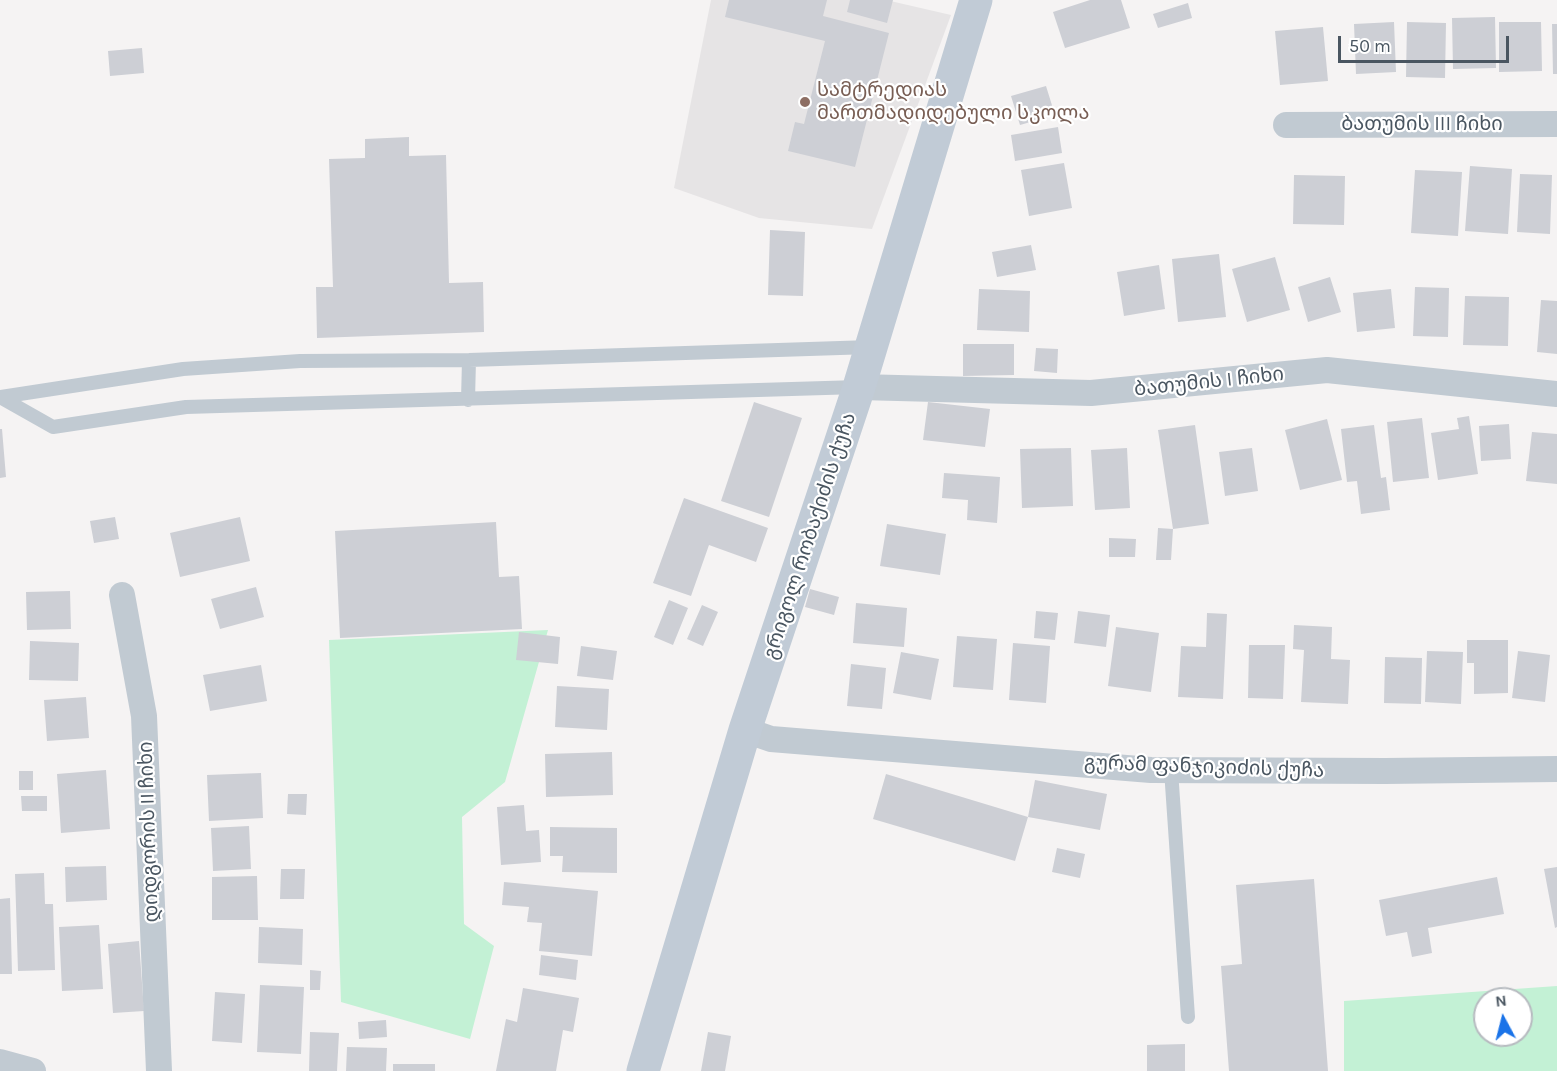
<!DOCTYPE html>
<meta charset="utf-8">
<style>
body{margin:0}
#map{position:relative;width:1557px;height:1071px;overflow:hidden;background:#f5f3f3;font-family:Karla,sans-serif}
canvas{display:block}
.north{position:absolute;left:1473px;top:987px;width:60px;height:60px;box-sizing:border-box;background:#fff;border:2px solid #b7bbc0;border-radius:50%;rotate:353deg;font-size:16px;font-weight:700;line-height:24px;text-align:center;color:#4a5661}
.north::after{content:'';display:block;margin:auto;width:21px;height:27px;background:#1a73e8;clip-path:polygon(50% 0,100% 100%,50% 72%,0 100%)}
.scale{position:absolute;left:1338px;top:36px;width:171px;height:27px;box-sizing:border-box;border:3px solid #4a5661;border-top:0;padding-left:8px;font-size:18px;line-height:21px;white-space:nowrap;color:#4a5661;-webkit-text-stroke:4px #fff;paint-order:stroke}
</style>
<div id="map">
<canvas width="1557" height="1071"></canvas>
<div class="north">N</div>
<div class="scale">50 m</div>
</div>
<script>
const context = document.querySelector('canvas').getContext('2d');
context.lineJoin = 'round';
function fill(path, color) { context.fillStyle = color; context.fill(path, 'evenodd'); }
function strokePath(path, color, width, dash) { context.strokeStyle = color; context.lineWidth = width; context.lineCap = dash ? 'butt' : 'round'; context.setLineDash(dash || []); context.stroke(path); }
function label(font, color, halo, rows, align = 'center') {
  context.font = font + ' Karla,"Noto Sans Georgian",sans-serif'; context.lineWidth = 4.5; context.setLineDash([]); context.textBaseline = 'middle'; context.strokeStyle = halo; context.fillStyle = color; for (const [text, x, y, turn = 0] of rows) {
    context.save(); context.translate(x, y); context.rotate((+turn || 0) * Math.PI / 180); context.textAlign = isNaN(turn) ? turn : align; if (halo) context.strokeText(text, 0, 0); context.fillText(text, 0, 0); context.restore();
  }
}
fill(new Path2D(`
 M711,0H886L951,15L872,229L759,218L674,188Z`), '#e6e4e5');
fill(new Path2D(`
 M548,630L505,782L462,817L464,924L494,946L470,1039L341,1002L329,640Z
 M1557,986V1071H1344V1001ZM1485,999H1521V1035H1485Z`), '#c3f1d5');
fill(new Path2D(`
 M729,0H827L823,16L889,33L855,167L788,151L795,122L804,124L825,41L725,17Z
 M850,0H893L887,23L847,12Z
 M1090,0H1121L1130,28L1065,48L1053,12Z
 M1188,3L1192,18L1158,28L1153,14Z
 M1495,17L1496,68L1453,69L1452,18Z
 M1394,22L1396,72L1356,74L1354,24Z
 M1407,22L1446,23L1445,78L1406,77Z
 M1499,22H1541L1542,71L1499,72Z
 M1552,24H1557V74H1553Z
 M1323,27L1328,81L1280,85L1275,31Z
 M142,48L144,73L110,76L108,51Z
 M1046,86L1055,115L1020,125L1011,96Z
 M1058,127L1062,153L1015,161L1011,135Z
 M409,137V156L446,155L449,283L483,282L484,332L317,338L316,287H333L329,159L365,158V139Z
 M1064,163L1072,208L1029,216L1021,170Z
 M1470,166L1512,169L1508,234L1465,231Z
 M1415,170L1462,172L1458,236L1411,233Z
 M1520,174L1552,175L1550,234L1517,232Z
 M1294,175L1345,176L1344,225L1293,224Z
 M770,230L805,232L803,296L768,295Z
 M1031,245L1036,270L997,277L992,252Z
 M1219,254L1226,317L1178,322L1172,259Z
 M1275,257L1290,310L1247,322L1232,269Z
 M1159,265L1165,309L1124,316L1117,272Z
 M1330,277L1341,312L1308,322L1298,287Z
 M1415,287L1449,288L1448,337L1413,336Z
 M979,289L1030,291L1029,332L977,330Z
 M1391,289L1395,328L1357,332L1353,293Z
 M1465,296L1509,297L1508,346L1463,345Z
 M1541,300L1557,301V354L1537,352Z
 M963,344H1014V375L963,376Z
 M1036,348L1058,349L1057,373L1034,371Z
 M754,402L802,418L769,517L721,501Z
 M928,402L990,409L985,447L923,440Z
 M1469,416L1478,474L1438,480L1431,433L1459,429L1457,418Z
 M1422,418L1429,478L1393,482L1387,422Z
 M1327,419L1342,480L1300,490L1285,430Z
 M1509,424L1511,459L1481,461L1479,426Z
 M1195,425L1209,524L1173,529L1158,430Z
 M1374,425L1381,478L1386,477L1390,510L1361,514L1357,481L1347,482L1341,429Z
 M0,429H2L6,477L0,478Z
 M1532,432L1557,434V484L1526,481Z
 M1071,448L1073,506L1022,508L1020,449Z
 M1127,448L1130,508L1095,510L1091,450Z
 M1252,448L1258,491L1225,496L1219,452Z
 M944,473L1000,477L997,523L967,520L968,500L942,498Z
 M684,498L768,528L756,562L709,545L691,596L653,583Z
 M115,517L119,539L94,543L90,521Z
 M240,517L250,561L180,577L170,533Z
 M496,522L499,577L519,576L522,629L340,638L335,531Z
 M887,524L946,534L940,575L880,566Z
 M1158,528L1173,529L1171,560H1156Z
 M1109,538L1136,539L1135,557H1109Z
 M256,587L264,617L220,629L211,599Z
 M810,589L839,597L834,615L805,607Z
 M70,591L71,629L27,630L26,592Z
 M669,600L688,608L673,645L654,637Z
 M856,603L907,608L904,647L853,643Z
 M702,605L718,612L703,646L687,639Z
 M1036,611L1058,613L1055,640L1034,638Z
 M1078,611L1110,615L1106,647L1074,643Z
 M1207,613L1227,614L1223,699L1178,697L1181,646L1206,647Z
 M1294,625L1332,627L1331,659L1350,660L1348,704L1301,702L1304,650L1293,649Z
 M1116,627L1159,633L1151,692L1108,686Z
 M519,632L560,637L558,664L516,660Z
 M957,636L997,639L993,690L953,687Z
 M1467,640H1508V693L1474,694V663H1467Z
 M30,641L79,643L78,681L29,680Z
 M1013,643L1050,646L1046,703L1009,700Z
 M1249,645H1285L1283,699L1248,698Z
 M581,646L617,651L613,680L577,676Z
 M1427,651L1463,652L1461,704L1425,702Z
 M1518,651L1550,655L1545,702L1512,698Z
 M901,652L939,659L931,700L893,693Z
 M1385,657L1422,658L1421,704L1384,703Z
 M851,664L886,668L882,709L847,706Z
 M261,665L267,701L210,711L203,675Z
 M557,686L609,689L607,730L555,727Z
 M86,697L89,738L47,741L44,700Z
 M612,752L613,795L546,797L545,754Z
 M106,770L110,829L61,833L57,774Z
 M19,771H33V790H19Z
 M261,773L263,818L209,821L207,775Z
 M886,774L1028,817L1015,861L873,819Z
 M1035,780L1107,794L1100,830L1028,817Z
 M288,794H307L306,815L287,814Z
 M21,796H47V811H22Z
 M524,805L526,831L539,830L541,862L501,865L497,807Z
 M249,826L251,869L213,871L211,828Z
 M550,827L617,828V873L562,872L563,856H550Z
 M1057,848L1085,854L1080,878L1052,872Z
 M106,866L107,900L66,902L65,867Z
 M1557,867V927L1555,928L1544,869Z
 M281,869H305L304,899H280Z
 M44,873L45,904H53L55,970L18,971L15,874Z
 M257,876L258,920H212V877Z
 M1497,877L1504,914L1428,928L1432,953L1412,957L1407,932L1386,936L1379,900Z
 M1314,879L1328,1071H1229L1221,966L1242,964L1236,885Z
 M504,882L598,891L592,956L539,951L542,923L527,922L529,907L502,905Z
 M10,898L12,974H0V899Z
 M99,925L103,989L62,991L59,927Z
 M259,927L303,929L302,965L258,963Z
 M139,941L144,1011L113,1013L108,944Z
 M541,955L578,960L576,980L539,975Z
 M310,970L321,971L320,990H310Z
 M260,985L304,987L301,1054L257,1052Z
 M523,988L579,998L573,1032L563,1030L556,1071H496L506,1019L517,1022Z
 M215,992L245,994L242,1043L212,1041Z
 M386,1020L387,1037L359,1039L358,1022Z
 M310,1032L339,1033L337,1071H309Z
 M708,1032L731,1036L725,1071H701Z
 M1185,1044V1071H1147V1045Z
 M347,1047L387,1048L386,1071H346Z
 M393,1064H435V1071H393Z`), '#cdcfd5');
strokePath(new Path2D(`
 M859,387L186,407L53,427L0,397L183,369L300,361L469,360L871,347
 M468,400L469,360
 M1171,770L1188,1017`), '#c1cad2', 14);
strokePath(new Path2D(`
 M1286,125L1557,124
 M859,387L1091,393L1327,370L1557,394
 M122,595L144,716L159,1071
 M745,730L771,739L1151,770L1385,771L1557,769
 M0,1062L33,1071`), '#c1cad2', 26);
strokePath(new Path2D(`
 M643,1071L745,730L859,387L976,0`), '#c1cbd6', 33);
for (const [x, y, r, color] of [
 [805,102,6,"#8d6e63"]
]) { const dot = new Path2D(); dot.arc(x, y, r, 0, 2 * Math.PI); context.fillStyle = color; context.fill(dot); strokePath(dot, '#fff', 2); }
label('20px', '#785e54', '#fff', [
 ["სამტრედიას",817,90],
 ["მართმადიდებული სკოლა",817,113]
], 'left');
label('20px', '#4a5661', '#fff', [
 ["ბათუმის III ჩიხი",1422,124],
 ["ბათუმის I ჩიხი",1209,382,-6],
 ["გრიგოლ რობაქიძის ქუჩა",810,536,-72],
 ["გურამ ფანჯიკიძის ქუჩა",1204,767,2],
 ["დიდგორის II ჩიხი",149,832,-92]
]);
</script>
